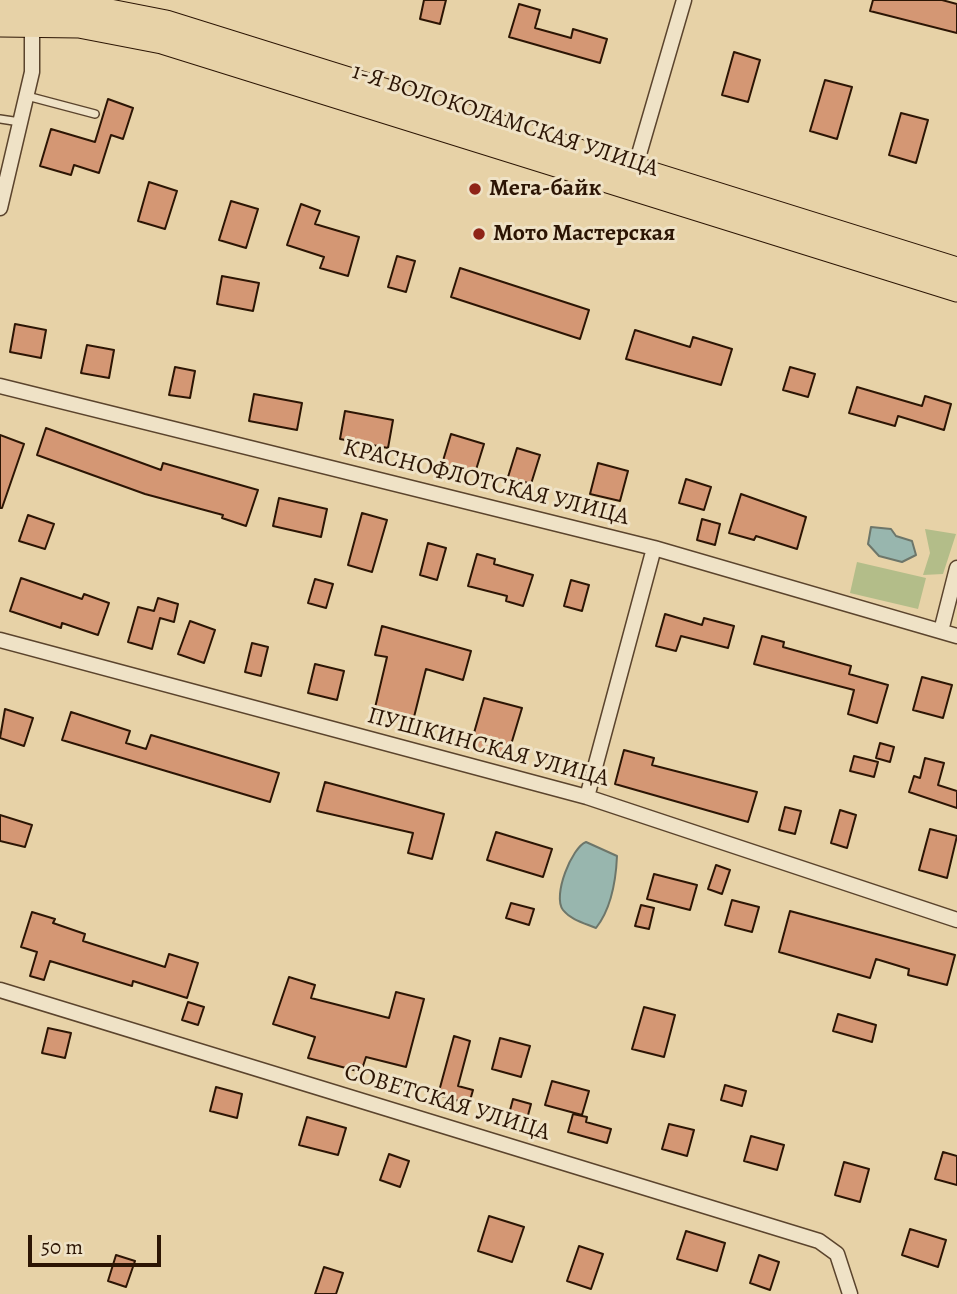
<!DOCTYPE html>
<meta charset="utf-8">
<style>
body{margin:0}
#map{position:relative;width:957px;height:1294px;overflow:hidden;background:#e7d2a7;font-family:Alegreya,serif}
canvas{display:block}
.scale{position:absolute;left:28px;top:1235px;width:133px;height:32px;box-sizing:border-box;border:4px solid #2c1504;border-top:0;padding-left:9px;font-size:21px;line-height:24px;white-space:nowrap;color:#2c1504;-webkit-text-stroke:5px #efe2c6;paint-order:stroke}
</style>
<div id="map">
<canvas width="957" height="1294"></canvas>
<div class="scale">50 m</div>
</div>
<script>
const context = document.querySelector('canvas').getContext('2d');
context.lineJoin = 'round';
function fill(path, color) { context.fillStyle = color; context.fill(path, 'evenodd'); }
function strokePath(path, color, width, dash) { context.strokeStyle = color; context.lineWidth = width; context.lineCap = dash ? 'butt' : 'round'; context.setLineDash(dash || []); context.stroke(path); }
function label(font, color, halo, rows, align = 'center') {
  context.font = font + ' Alegreya,serif'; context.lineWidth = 6; context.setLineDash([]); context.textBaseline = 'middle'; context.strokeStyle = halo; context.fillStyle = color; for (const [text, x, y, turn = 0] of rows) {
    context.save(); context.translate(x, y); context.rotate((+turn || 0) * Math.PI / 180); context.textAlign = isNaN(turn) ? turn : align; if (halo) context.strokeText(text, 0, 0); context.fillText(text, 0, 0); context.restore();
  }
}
fill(new Path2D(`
 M925,529L956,534L943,574L923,575L930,553Z
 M857,562L926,578L918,609L850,593Z`), '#b3bd89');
const water = new Path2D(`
 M871,527L891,529L896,536L912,541L916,555L902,562L879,556L868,544Z
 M586,842L617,856C616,879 611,909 596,928C584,923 571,920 563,910C552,896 572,847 586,842Z`);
fill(water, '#98b6ae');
strokePath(water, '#6d766a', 2);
const building = new Path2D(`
 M424,0H446L440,24L420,19Z
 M873,0H942L957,4V33L870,11Z
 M519,4L540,10L535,28L571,38L573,29L607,39L600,63L509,37Z
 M734,52L760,60L748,102L722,95Z
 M825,80L852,87L837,139L810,131Z
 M108,99L133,108L123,139L111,135L99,173L74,165L71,175L40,166L51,129L95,142Z
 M901,113L928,120L916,163L889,155Z
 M149,182L177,191L165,229L138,221Z
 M231,201L258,209L246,248L219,240Z
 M301,204L320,211L315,224L359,237L348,276L320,268L324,257L287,245Z
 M397,256L415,261L406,292L388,287Z
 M460,268L589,310L580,339L451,297Z
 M222,276L259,283L253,311L217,304Z
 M15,324L46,330L41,358L10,352Z
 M635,330L690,347L693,337L732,349L721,385L626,359Z
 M87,345L114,350L109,378L81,373Z
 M175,367L195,371L190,398L169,395Z
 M790,367L815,374L808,397L783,390Z
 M857,387L922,406L925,396L951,404L944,430L898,416L895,426L849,413Z
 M254,394L302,403L297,430L249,421Z
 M345,411L393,420L388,448L340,439Z
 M46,428L161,470L163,463L258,490L246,526L222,518L223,515L145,494L37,455Z
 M451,434L484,444L475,473L442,464Z
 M0,435L24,444L2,508H0Z
 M517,448L540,455L531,484L508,477Z
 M598,463L628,471L620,501L590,494Z
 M686,479L711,487L704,510L679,503Z
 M741,494L806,517L797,549L756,536L754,540L729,533Z
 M279,498L327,509L321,537L273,526Z
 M362,513L387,520L372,572L348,565Z
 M28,515L54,524L45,549L19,541Z
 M702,519L720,524L715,545L697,540Z
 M428,543L446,548L437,580L420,575Z
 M477,554L495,559L494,564L533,575L523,606L506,601L507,596L468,586Z
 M21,578L82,599L84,594L109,603L98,635L62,623L61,628L10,611Z
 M315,579L333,584L326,608L308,603Z
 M571,580L589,585L582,611L564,606Z
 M158,598L178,604L174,622L160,618L152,649L128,642L138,607L154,611Z
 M665,614L702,625L704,618L734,626L728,648L681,636L676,651L656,646Z
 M190,621L215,630L204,663L178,654Z
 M382,626L471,651L463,680L426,669L413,721L374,712L387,657L375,655Z
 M762,636L784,642L783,647L851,666L849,674L888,685L877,723L848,714L854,690L754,664Z
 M252,643L268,647L261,676L245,672Z
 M315,664L344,671L337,700L308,693Z
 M922,677L952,685L943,718L913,710Z
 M484,698L522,708L507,758L470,747Z
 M5,709L33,718L24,746L0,738Z
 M71,712L130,731L126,743L146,749L151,735L279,773L270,802L62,740Z
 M880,743L894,747L890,762L876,758Z
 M624,750L654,758L652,765L757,792L748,822L615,784Z
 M854,756L878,762L874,777L850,771Z
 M925,758L944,763L938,785L957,791V808L909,792L914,776L920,778Z
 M325,782L444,814L432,859L408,853L413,833L317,811Z
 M785,807L801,811L795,834L779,830Z
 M840,810L856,815L847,848L831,843Z
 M0,815L32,825L25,847L0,841Z
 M930,829L957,836L947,878L919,870Z
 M496,832L552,849L543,877L487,860Z
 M716,865L730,870L722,894L708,889Z
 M654,874L697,885L690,910L647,899Z
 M732,900L759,907L752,932L725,925Z
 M511,903L534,909L529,925L506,918Z
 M641,905L654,908L649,929L635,926Z
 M790,911L955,955L947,985L908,975L909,969L876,959L870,978L779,952Z
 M32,912L55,919L53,923L85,934L83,941L165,967L169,954L198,963L187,998L133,981L132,986L50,961L44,980L30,976L37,952L21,947Z
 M289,977L315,985L311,998L389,1018L396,992L424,999L406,1067L366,1057L361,1072L308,1058L315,1037L273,1024Z
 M188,1002L204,1007L198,1025L182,1020Z
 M644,1007L675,1015L664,1057L632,1049Z
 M838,1014L876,1025L872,1042L833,1031Z
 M48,1028L71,1033L65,1058L42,1053Z
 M454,1036L470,1041L458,1086L473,1090L469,1104L438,1095Z
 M500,1038L530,1046L521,1077L492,1069Z
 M552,1081L589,1091L582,1115L545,1105Z
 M725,1085L746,1091L742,1106L721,1100Z
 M216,1087L242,1094L237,1118L210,1111Z
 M513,1099L531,1104L527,1119L509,1114Z
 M573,1114L587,1117L586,1122L611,1129L607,1143L568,1132Z
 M307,1117L346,1128L338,1155L299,1145Z
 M669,1124L694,1130L687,1156L662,1149Z
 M751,1136L784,1145L777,1170L744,1161Z
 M943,1152L957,1156V1185L935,1179Z
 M389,1154L409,1161L400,1187L380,1180Z
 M844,1162L869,1169L860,1202L835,1195Z
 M489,1216L524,1227L512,1262L478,1251Z
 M910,1229L946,1240L938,1267L902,1255Z
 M686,1231L725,1243L717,1271L677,1259Z
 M579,1246L603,1254L591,1289L567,1281Z
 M116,1255L135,1261L126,1287L108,1281Z
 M759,1255L779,1262L770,1290L750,1283Z
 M324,1267L343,1273L336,1294H315Z`);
fill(building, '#d49774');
strokePath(building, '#2c1504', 2);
const lane = new Path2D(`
 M27,96L95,114
 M0,119L20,122`);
const street = new Path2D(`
 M635,168L684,0
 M0,208L32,72V19
 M0,386L654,548L957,636
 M941,631L957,568
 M0,640L587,797L957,920
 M587,797L654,548
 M0,990L819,1241L837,1254L850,1294`);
const primary = new Path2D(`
 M0,6L79,5L166,22L957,269
 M0,25L79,26L162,42L957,290`);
strokePath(lane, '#5b442d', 10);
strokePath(street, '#5b442d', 17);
strokePath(primary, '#2c1504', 25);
strokePath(lane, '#efe2c6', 7);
strokePath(street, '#efe2c6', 14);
strokePath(primary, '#e7d2a7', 23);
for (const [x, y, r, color] of [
 [475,189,7,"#8f2418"],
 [479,234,7,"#8f2418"]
]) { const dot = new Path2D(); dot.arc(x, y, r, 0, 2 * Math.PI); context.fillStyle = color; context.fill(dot); strokePath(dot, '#efe2c6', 2.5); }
label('24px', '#2c1504', '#efe2c6', [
 ["1-Я ВОЛОКОЛАМСКАЯ УЛИЦА",505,121,18],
 ["КРАСНОФЛОТСКАЯ УЛИЦА",486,483,14],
 ["ПУШКИНСКАЯ УЛИЦА",488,748,15],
 ["СОВЕТСКАЯ УЛИЦА",447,1103,17]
]);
label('bold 24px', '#2c1504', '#efe2c6', [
 ["Мега-байк",489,189],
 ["Мото Мастерская",493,234]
], 'left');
</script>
